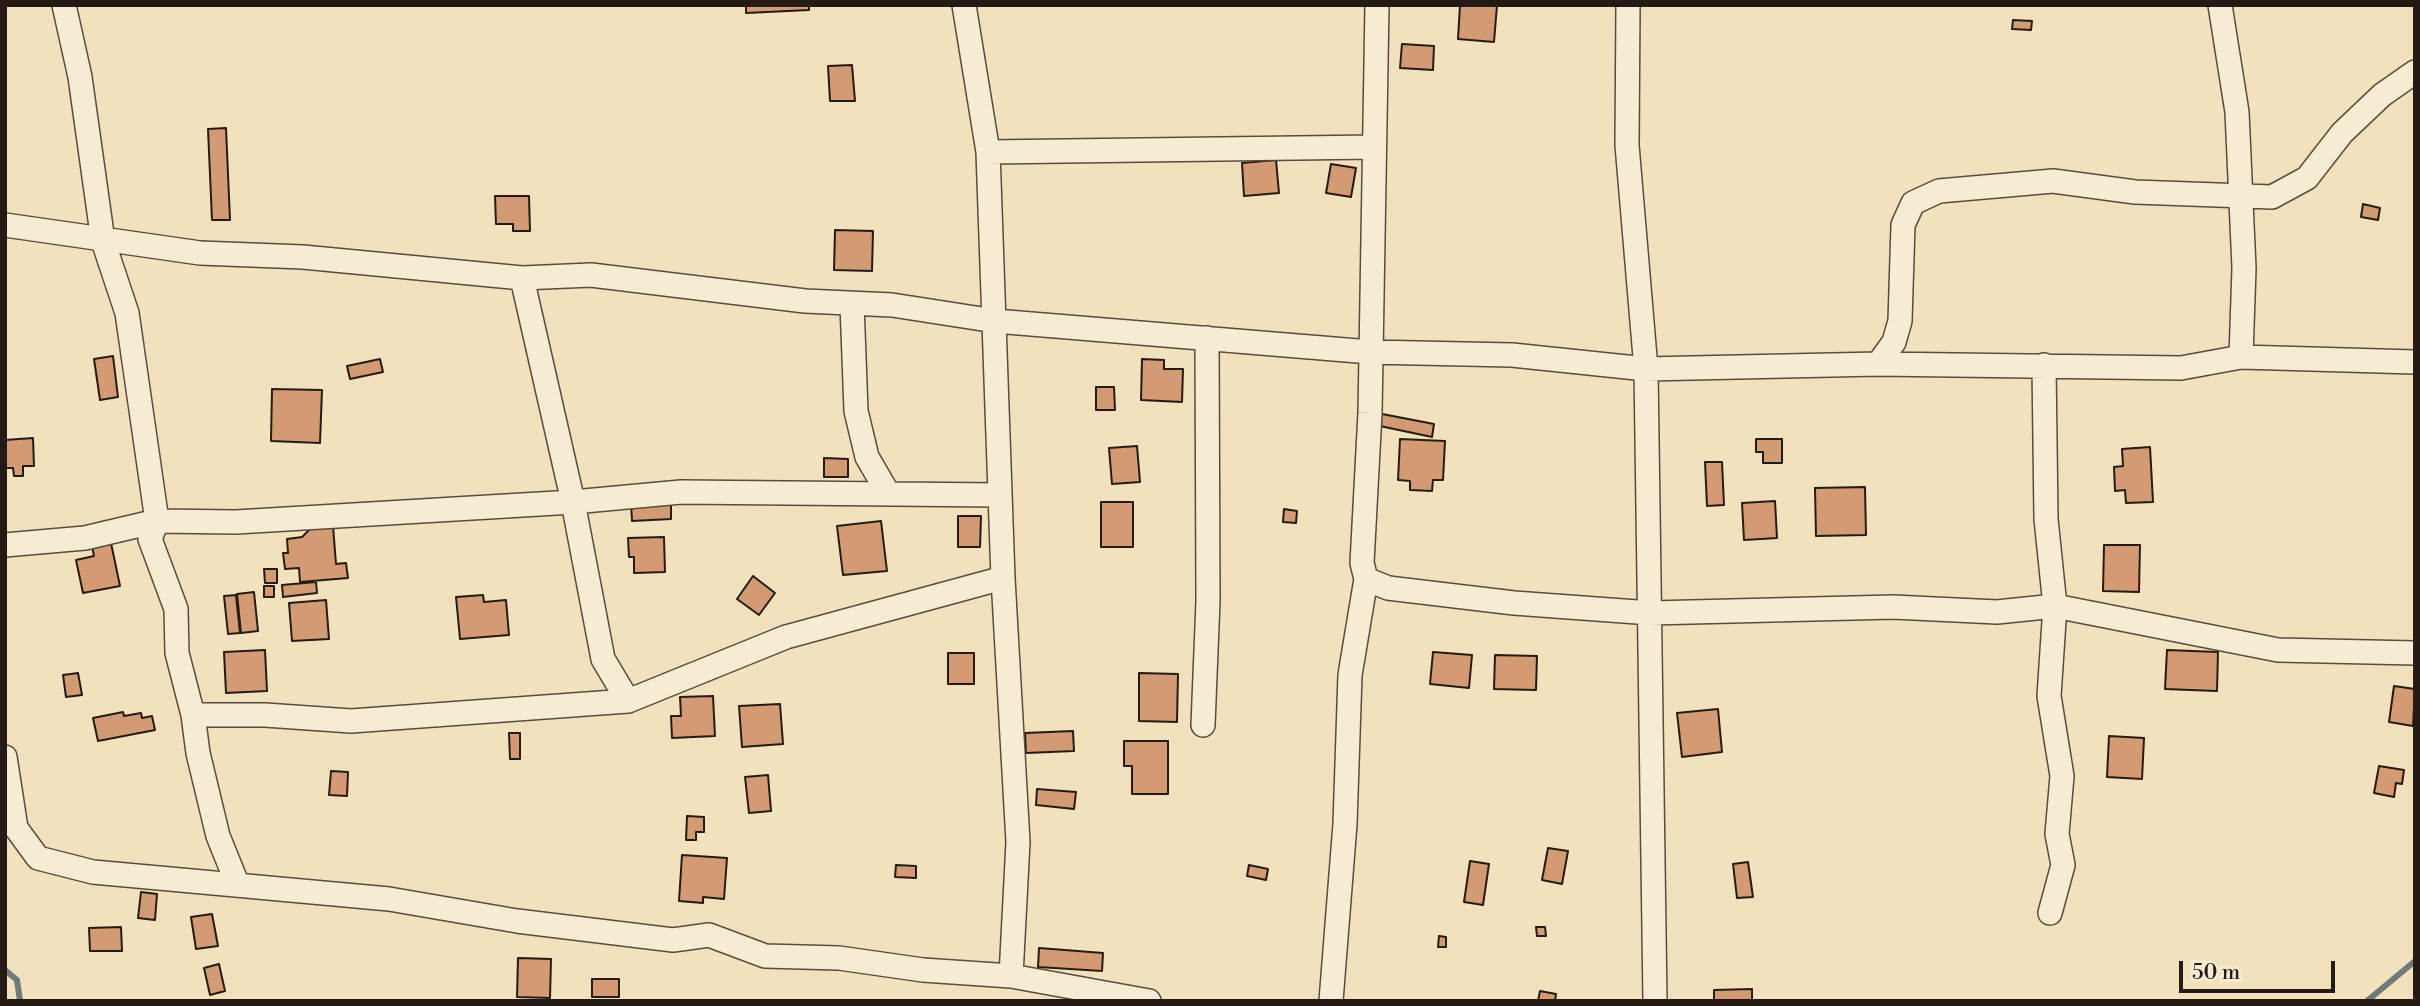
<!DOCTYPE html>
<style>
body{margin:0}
#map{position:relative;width:2420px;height:1006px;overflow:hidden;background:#f1e2bd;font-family:"Libre Bodoni",serif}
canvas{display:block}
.frame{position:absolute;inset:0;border:7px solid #261a15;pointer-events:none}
.scale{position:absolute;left:2179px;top:961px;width:156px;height:32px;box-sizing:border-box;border:4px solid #261a15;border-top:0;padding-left:9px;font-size:21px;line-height:24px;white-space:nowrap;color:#261a15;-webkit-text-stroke:5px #f6ecd4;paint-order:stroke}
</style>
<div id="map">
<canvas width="2420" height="1006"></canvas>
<div class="frame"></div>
<div class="scale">50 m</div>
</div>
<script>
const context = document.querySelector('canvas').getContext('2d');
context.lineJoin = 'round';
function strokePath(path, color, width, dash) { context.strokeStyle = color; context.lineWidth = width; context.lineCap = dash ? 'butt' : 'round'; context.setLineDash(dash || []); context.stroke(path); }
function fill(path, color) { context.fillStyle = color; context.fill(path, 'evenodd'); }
strokePath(new Path2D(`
 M5,970L17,980L20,1001
 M2367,1001L2415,961`), '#6f7b79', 6);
const building = new Path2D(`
 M746,5H809V10L746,13Z
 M1460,5H1497L1494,42L1458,39Z
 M2013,20L2032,21L2031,30L2012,29Z
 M1402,44L1434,46L1433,70L1400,68Z
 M852,65L855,101H830L828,66Z
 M226,128L230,220H212L208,129Z
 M1276,160L1279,193L1244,196L1242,163Z
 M1331,164L1356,168L1351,197L1326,193Z
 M495,196H529L530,231H513V224H496Z
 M2363,204L2380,208L2378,220L2361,217Z
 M835,230L873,231L872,271L834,270Z
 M113,356L118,397L100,400L94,359Z
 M380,359L383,372L350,379L347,366Z
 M1142,359L1164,360V369H1183L1182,402L1141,400Z
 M1096,387H1114L1115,410H1096Z
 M272,389L322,390L320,443L271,441Z
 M1377,413L1434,424L1432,437L1375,425Z
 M33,438L34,466H23V476H14L13,468H5V440Z
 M1400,439L1445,441L1443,480H1433L1432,491L1410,490V481L1398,480Z
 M1756,439H1782V463H1763V452H1756Z
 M1137,446L1140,482L1112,484L1109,448Z
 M2150,447L2153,502L2126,503L2125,490L2115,491L2114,467L2123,466L2122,449Z
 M824,458L848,459V477H824Z
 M1705,462H1722L1724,505L1707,506Z
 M1865,487L1866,535L1816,536L1815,488Z
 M671,501V519L632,521L631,503Z
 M1775,501L1777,538L1744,540L1742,503Z
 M1101,502H1133V547H1101Z
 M1284,509L1297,511L1296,523L1283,522Z
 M958,516H981L980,547H958Z
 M881,521L887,571L843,575L837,526Z
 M333,526L336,564L346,563L348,578L300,582L299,568L285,569L283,553H288L287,539L302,537L311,528Z
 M664,537L665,572L634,573V557H629L628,538Z
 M111,543L120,586L83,593L76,560L94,556L92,546Z
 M2104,545H2140L2139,592L2103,591Z
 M264,569H277V583H265Z
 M753,576L775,593L759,615L737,599Z
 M316,582L317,593L283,597L282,585Z
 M264,586H274V597H264Z
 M254,592L258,631L241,633L237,594Z
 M236,595L240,633L228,634L224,596Z
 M483,595L484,602L506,600L509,635L460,639L456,597Z
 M326,600L329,639L292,641L289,603Z
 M265,650L267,691L226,693L224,652Z
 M2167,650L2218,652L2217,691L2165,689Z
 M1433,652L1472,655L1469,688L1430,684Z
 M948,653H974V684H948Z
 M1495,655L1537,656L1536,690L1494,689Z
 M78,673L82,695L66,697L63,675Z
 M1139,673L1178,674L1177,722L1139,721Z
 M2394,686L2415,689L2413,726L2389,722Z
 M713,696L715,736L672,738L671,716H681L680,697Z
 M780,704L783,744L742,747L739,706Z
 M1718,709L1722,752L1682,757L1677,713Z
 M123,712L124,716L141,713L142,718L152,716L155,730L98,741L93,718Z
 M1073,731L1074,751L1026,753L1025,733Z
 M509,733H520V759H510Z
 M2109,736L2144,738L2142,779L2107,777Z
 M1124,741H1168V794H1132V766H1124Z
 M2379,766L2404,770L2402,784L2396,783L2394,797L2374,793Z
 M331,771L348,772L347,796L329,795Z
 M768,775L771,811L749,813L745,777Z
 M1037,789L1076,792L1074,809L1036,805Z
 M687,816L704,817V832H696V840H686Z
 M1548,848L1568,851L1562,884L1542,880Z
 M682,855L727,858L724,899L703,897V903L679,901Z
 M1470,861L1489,864L1483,905L1464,902Z
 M1748,862L1753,897L1737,898L1733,864Z
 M896,865L916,866V878L895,877Z
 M1249,865L1268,869L1266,880L1247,876Z
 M141,892L157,894L155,920L138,918Z
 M212,914L218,946L196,949L191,917Z
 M121,927L122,951H90L89,928Z
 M1536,927H1545L1546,936H1537Z
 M1439,936L1446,937V947H1438Z
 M1039,948L1103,953L1102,971L1038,967Z
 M518,958L551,959L550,998L517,997Z
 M219,964L225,991L210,995L204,968Z
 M592,979H619V997H592Z
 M1752,989V1001H1714V990Z
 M1540,991L1556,994L1555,1001H1529H1538Z`);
fill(building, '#d39b74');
strokePath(building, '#261a15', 2);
const street = new Path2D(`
 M64,5L80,77L103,241L127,313L157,521L150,539L176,609L177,653L193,715L198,753L218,836L237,883
 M964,5L988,152L1003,578L1018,842L1011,976
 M1377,5L1370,413L1362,563L1366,579L1388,588L1514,603L1651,613L1893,607L1997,612L2055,606L2278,650L2415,653
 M1628,5L1627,145L1646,369L1655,1001
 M2220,5L2237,112L2244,268L2241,357
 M988,152L1374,147
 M5,225L200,253L303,257L522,278L591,275L805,301L892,305L995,321L1370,352L1512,355L1646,369L1878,364L2181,368L2241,357L2415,362
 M522,278L573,502L603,659L628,701
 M852,304L856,411L867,457L888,493
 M1878,364L1894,342L1900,321L1903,225L1913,203L1939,191L2053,181L2135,192L2272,197L2307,178L2342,133L2382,95L2415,72
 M2044,365L2046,519L2055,606L2049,696L2062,776L2057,834L2063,865L2050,913
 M5,545L85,538L157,521L236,522L573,502L681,492L999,495
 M193,715H265L351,721L628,701L786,637L1003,578
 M1203,725L1208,601L1207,338
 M5,757L16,828L38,858L93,872L389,899L517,921L673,940L709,935L765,956L839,958L923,970L1011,976L1149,1001
 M1331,1001L1345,824L1350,675L1366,579`);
strokePath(street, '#594c3f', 26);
strokePath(street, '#f6ecd4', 23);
</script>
